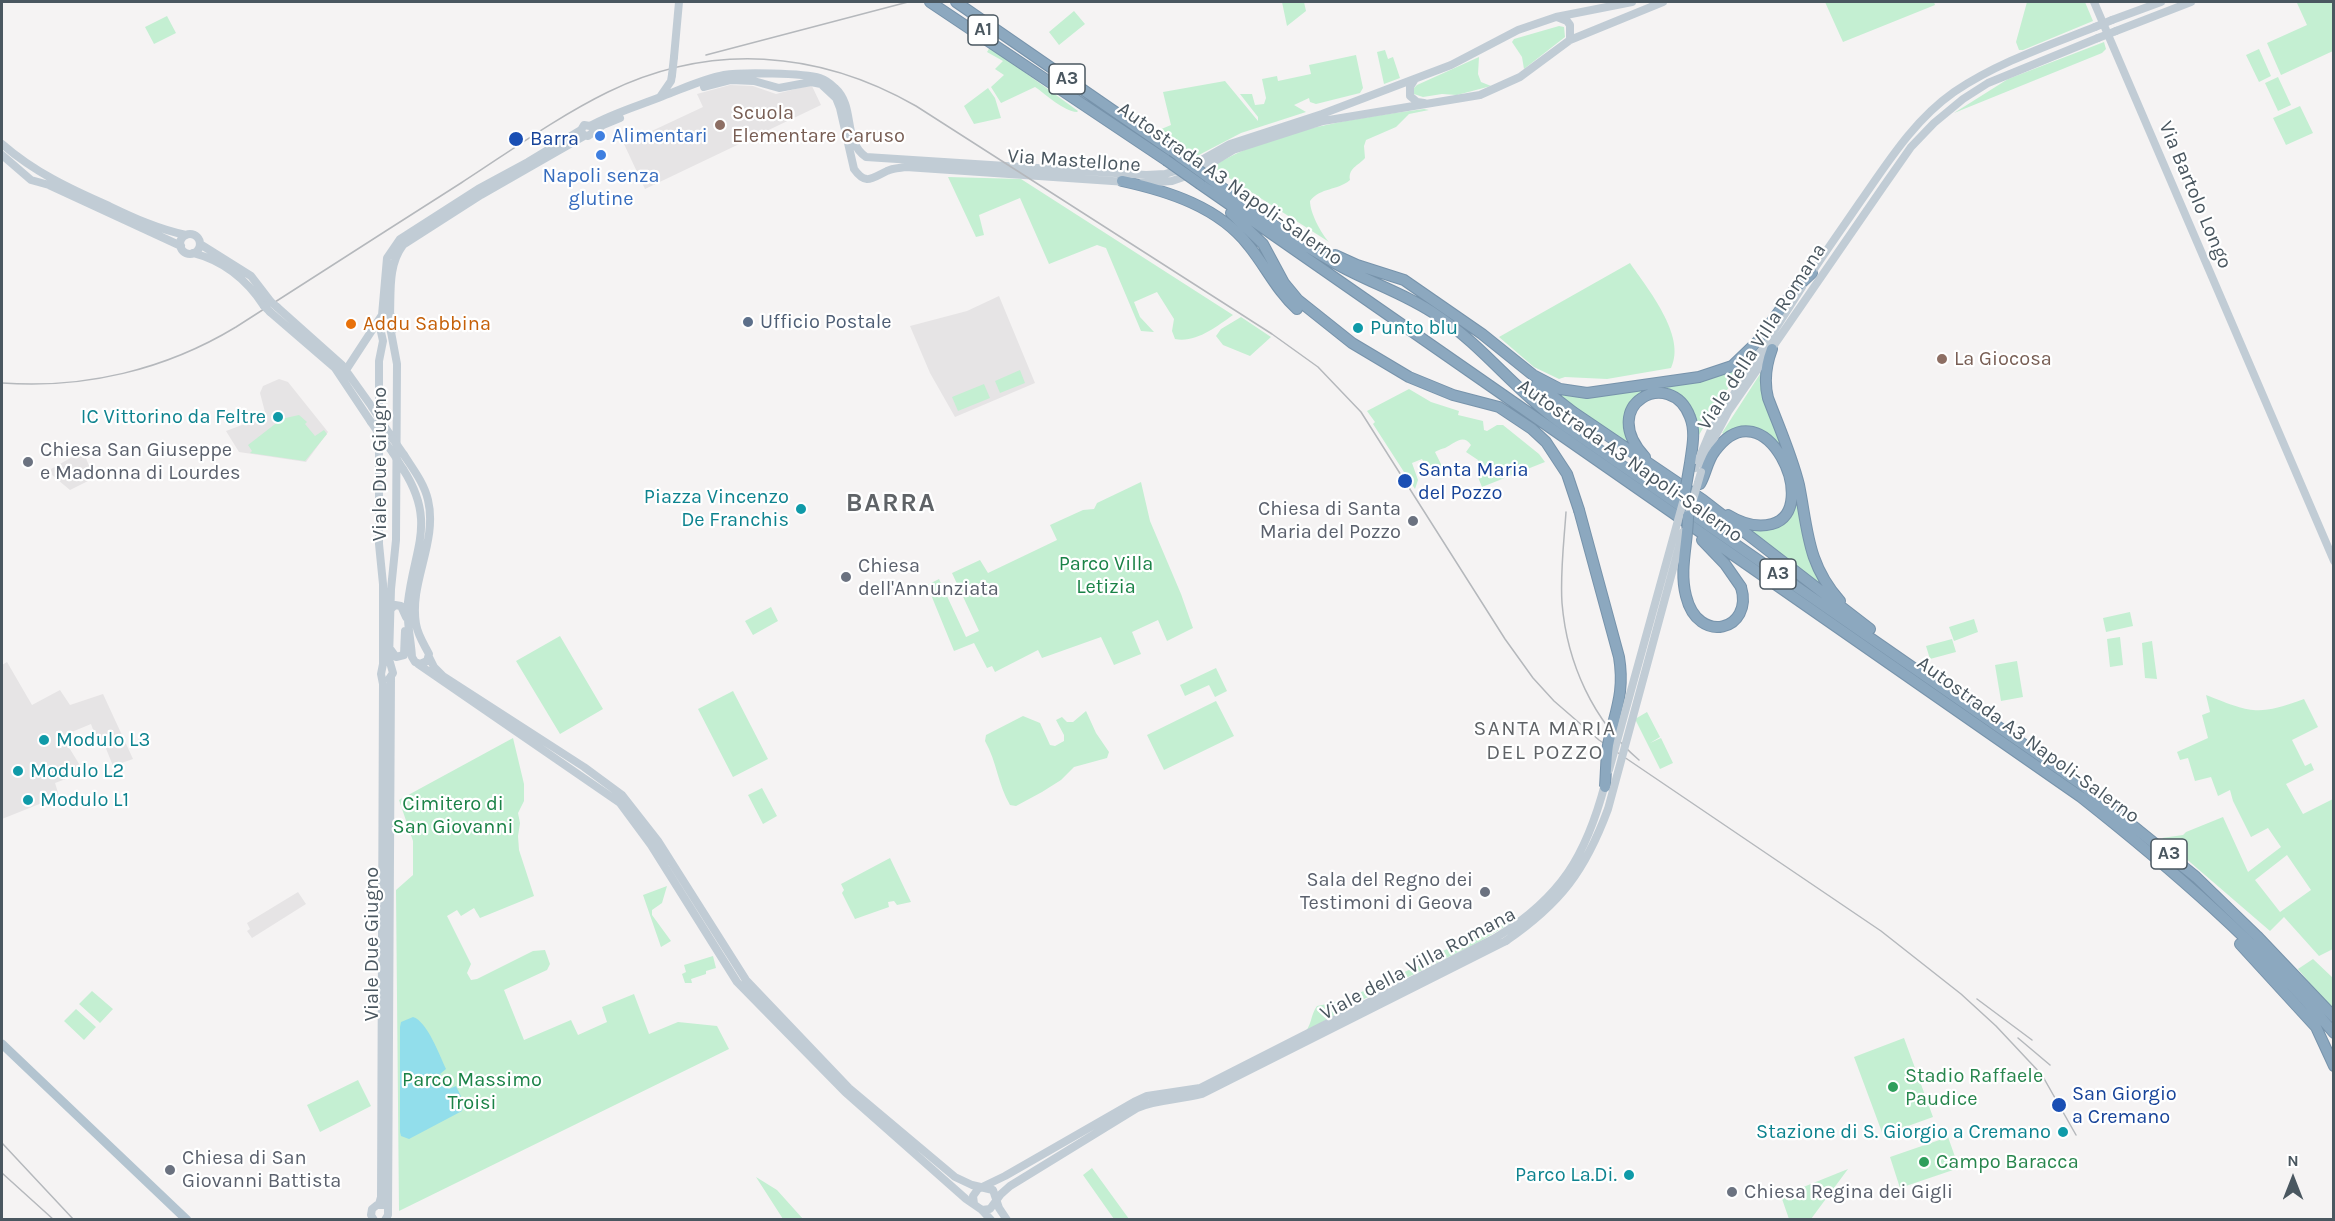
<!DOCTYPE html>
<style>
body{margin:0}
#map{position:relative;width:2335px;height:1221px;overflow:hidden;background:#f5f3f3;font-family:Karla,sans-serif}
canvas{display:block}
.frame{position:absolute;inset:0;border:3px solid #4a5760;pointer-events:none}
.north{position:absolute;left:2263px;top:1149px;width:60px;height:60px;-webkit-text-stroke:4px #fff;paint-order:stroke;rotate:0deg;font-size:16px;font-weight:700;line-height:24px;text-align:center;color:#4a5760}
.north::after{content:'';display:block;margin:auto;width:21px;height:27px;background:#4a5760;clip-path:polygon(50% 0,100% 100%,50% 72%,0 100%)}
</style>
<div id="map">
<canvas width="2335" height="1221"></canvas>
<div class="frame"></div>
<div class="north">N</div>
</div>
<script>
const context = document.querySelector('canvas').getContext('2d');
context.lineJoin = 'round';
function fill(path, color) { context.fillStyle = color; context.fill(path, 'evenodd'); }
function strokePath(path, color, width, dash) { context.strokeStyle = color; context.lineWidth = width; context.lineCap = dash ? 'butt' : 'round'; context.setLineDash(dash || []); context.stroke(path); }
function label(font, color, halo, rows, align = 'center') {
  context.font = font + ' Karla,sans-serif'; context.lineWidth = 4.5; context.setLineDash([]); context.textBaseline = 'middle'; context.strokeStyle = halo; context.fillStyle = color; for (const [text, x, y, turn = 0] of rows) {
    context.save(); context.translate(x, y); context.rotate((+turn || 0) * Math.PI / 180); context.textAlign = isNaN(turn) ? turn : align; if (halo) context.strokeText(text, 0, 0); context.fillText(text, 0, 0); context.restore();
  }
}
fill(new Path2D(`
 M730,85L753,86L776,94L807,86H812L821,105L645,189L624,144L703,107L697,94Z
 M999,296L1035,383L955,417L930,373L910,326L967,311Z
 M279,379L288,382L328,432L306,462L239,452L226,431L266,416L260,393L263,386Z
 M83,451L94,478L70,490L52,475L51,469Z
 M7,662L32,705L60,690L70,705L103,694L133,759L113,766L105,746L98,734L95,735L91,724L62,736L84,772L55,783L59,796L57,797L2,819V665Z
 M298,892L306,904L252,938L247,931L250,929L247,923Z`), '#e6e4e5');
fill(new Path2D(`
 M1282,2H1304L1306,11L1287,26Z
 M1825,2H1934L1935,5L1843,42Z
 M2027,2H2085L2093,21L2023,50H2019L2016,42Z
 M2300,2H2333V51L2281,75L2267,43L2307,25L2297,3Z
 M1074,11L1085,24L1059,45L1049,32Z
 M167,16L176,33L154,44L145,27Z
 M1559,26L1564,27L1565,37L1524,69L1522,57L1512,42L1514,39Z
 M2104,42L2106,49L2102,53L1954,113L2008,79Z
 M990,47L1078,111L1077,112C1063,111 1047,95 1035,87L1001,103L991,87L1004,75L995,69L1003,61L987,52Z
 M2259,49L2271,76L2259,82L2246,55Z
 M1385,50L1388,59L1393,57L1400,78L1384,84L1377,52Z
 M1356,55L1363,88L1360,93L1316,104L1310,102L1309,98L1294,105L1306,112L1241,133L1195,157L1159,130L1171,125L1163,92L1225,81L1258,121V117L1240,94H1252L1255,105L1264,104L1266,98L1262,79L1277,76L1278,81L1311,74L1309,65Z
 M1479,57L1478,74L1481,82L1491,86L1457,95L1442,94L1423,97L1414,94V88L1417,85Z
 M2278,77L2291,105L2278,111L2265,83Z
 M988,88L995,98L1001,118L974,124L964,106Z
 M2300,106L2313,133L2286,145L2273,118Z
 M1424,109L1429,110L1409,114L1396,127L1366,140L1364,146L1365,158C1358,166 1348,168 1350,180C1337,191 1321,187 1310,201C1310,213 1321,233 1329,242L1212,167C1270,130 1357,118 1424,109Z
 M948,177L1021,179L1233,315C1216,327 1196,343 1175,339L1172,331L1174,319L1157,292L1134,302L1140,317L1154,332L1141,331L1106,248L1097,245L1049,264L1020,198L979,215L984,235L976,237Z
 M1630,263C1647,288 1687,336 1671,368L1607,379L1565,377L1559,379L1534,367L1499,337Z
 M1241,317L1271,337L1250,356L1223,345L1216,336L1221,329Z
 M1748,357L1749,358L1714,409L1695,442V432L1669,391L1631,404L1633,447L1552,392L1572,394L1669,383Z
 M1020,370L1025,383L1000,393L995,381Z
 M1762,371L1830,594L1746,530L1783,522L1793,480L1756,429L1739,428L1725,435L1722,433Z
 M984,384L990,398L958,411L952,397Z
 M1409,389L1431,402L1459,411L1458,415L1483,421L1484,430L1487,431L1497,425H1503L1539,454L1545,462L1482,487L1476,472L1478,460L1466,452L1471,445C1463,433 1454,444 1445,448C1441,449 1438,450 1435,452L1442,466L1439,471L1431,475L1422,459L1412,463L1418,480L1415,489L1373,424L1375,422L1367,411Z
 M299,415L307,422L305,424L315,436L324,430L327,434L305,461L250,453L252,451L248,445L279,421V418L281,419Z
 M1141,482L1150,521L1181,594L1193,628L1167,641L1158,620L1132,632L1141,654L1114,665L1101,637L1042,658L1038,650L995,672L992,666L987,668L974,643L954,651L927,585L939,579L966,637L979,631L952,573L980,560L988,573L1057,540L1050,525L1083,510L1094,509L1097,503Z
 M771,607L778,621L753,635L745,621Z
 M2130,612L2133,626L2106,632L2103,618Z
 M1974,619L1978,632L1954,641L1949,627Z
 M560,636L603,709L560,734L516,661Z
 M2120,637L2123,665L2110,667L2107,639Z
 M1952,639L1956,652L1930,659L1926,646Z
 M2152,641L2157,679L2145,678L2142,643Z
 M2017,661L2023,697L2001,701L1995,665Z
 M1216,668L1227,691L1215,697L1209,685L1185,696L1180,685Z
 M733,691L768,759L733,777L698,709Z
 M2206,695C2252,713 2257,716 2304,699L2318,727L2292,740L2305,766L2311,763L2314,770L2286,784L2303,814L2333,799V949L2319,956L2284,917L2270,931L2162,838L2183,835L2186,832L2223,817L2248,872L2281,847L2268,828L2251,837L2233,801L2230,790L2218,796L2211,777L2195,781L2188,758L2180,760L2177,752L2208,738L2202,715L2210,712ZM2287,855L2311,890L2280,912L2255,880Z
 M1216,701L1234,736L1164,770L1147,735Z
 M1086,711L1096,733L1109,752L1107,758L1074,767L1061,780L1042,792L1016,806L1010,805C998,785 997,762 985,741L986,735L1023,716L1040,723L1050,745L1055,746L1064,741V735L1056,720L1062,717L1067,722H1073Z
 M1647,712L1660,737L1650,743L1661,738L1673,763L1660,769L1635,719Z
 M513,738L524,784V801L518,813L520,823L518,836L519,850L534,896L480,918L474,908L461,916L457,910L447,916L471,964L467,973L471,980L477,979L533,951L545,950L550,964L547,970L504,990L524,1040L571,1020L578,1035L607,1022L602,1007L634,994L649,1034L678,1022L717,1026L729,1049L399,1211L396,890L413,875V841L399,800Z
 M762,788L777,816L763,824L748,795Z
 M890,858L911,902L897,905L894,901L888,902L889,907L855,919L842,893L844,890L841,884Z
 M667,886L662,903L652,910V915L671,941L661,947L643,895Z
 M1524,915L1479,942L1362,1000L1306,1031C1312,1023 1311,1014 1317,1006L1342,1001L1426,962L1429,957Z
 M713,956L716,968L706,971V974L691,979L692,983H685L682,974L686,972L684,965Z
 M2313,959L2333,978V1011L2298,969Z
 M92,991L113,1009L100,1023L79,1004Z
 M76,1009L96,1027L84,1040L64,1021Z
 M1904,1038L1933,1117L1883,1135L1854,1057Z
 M358,1080L371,1106L320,1132L307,1105Z
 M1948,1137L1959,1168L1900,1188L1890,1157Z
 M1092,1168L1129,1219H1114L1083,1175Z
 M1848,1169L1811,1219H1789L1781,1196Z
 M756,1177L777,1190L803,1219H783Z`), '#c4efd2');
fill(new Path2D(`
 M413,1017C427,1021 440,1056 446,1069L440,1074L449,1089L456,1086C460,1095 465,1101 462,1111L409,1139L401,1136L400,1132V1027L401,1022Z`), '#92deeb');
const highway = new Path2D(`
 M930,2L1166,160
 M956,2L1179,156
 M1208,177C1248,207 1290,238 1333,262C1367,282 1405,293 1438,316C1483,346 1515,390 1558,421L2085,787L2196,877L2257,936L2334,1017
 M1122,181C1168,191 1219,207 1249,246C1266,267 1277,291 1297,309
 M1200,184L2081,797C2172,869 2259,944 2334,1033
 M1231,213L1263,244L1284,283L1298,300L1352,343L1409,377L1453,395L1499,407L1532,429L1546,442L1567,474L1579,510
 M1335,255L1357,265L1404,280L1482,334L1533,375L1560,389L1587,393L1699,377L1732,366L1758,341L1795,289L1812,273
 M1772,349C1766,365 1764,382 1768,398C1779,427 1792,456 1799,485C1808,530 1807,564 1840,601
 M1537,384L1573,412L1703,500L1870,629
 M1645,457C1596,404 1671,366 1690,417C1696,432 1692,448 1690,463
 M1700,484C1706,474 1707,461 1715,451C1765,383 1823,511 1772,524C1756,528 1741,523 1728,515
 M1702,540L1725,564L1741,587
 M2240,944L2316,1027L2334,1066`);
strokePath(highway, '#7793ab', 12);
strokePath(new Path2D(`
 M2094,2L2334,561
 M1557,17L1567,21L1570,25V40
 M2112,20L2161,2
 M2116,31L2191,2
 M674,57L679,2
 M1415,79L1410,87V96L1417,102L1424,103
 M704,87L731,80L754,81L779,88L811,82L821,84L836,98L840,108L854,169C866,186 872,178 887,171C892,168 900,168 906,167L1127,182
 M660,97L671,81L672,75
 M581,130L583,135L588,136L603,125L620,118
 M2,144C34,172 70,189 109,206C134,218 158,229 186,235
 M2,155L31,180L49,185L181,246
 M1142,183L1172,181L1195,173L1233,150L1323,121L1480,95L1520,77L1570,40L1663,2
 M180 244a10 10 0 1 1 20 0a10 10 0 1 1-20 0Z
 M200,244L251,276L271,302
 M193,253C224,261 247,280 264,306
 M1809,277C1825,252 1843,227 1860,202C1888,162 1914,120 1954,92C1997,63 2047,46 2095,27
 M277,307L342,365L372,407
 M270,312L335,368L371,422
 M386,314C396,316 399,325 391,332
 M382,315L387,258L400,239L478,189L528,162L581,130L584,125L590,126C613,113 638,106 663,96C682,89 703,79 724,75C741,72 804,73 820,78C826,80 831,84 835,88C856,107 842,140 866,157L1146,175L1165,174L1189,167L1230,144L1322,114L1451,65L1518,30L1556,17L1632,2
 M390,315C391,291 388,265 403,245L481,195L584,136
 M346,370L382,315
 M383,424L393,439
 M382,438L393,453
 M1703,465L1711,444L1728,412L1883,187L1911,147L1934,123L1963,99L1988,83L2098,38
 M1695,468L1711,430L1802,287
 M403,469C437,522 414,548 408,602C406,621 411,639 412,657L415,662L420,664L427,661L429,654C424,644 418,636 416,624C409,582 438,542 428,500C424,483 413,469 404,455
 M390,610L395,605L401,606L406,617
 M391,650L396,657L404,655L405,631
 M429,657L434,667L443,676L584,767L622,795L658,841L746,980L849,1088L955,1177L972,1185L993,1190L999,1208L1007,1220
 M418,664L620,803L651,845L737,982L845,1092L966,1199L982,1210L991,1220
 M389,679L393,673L389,659L391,589L396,540L397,364L391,332
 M379,1204L381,1197L383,684L381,674L383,664V584L379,544V361L383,341L381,332
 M974,1204L973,1196L978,1189L1005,1176L1134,1102L1147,1096L1200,1088L1497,937
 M982,1210L990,1209L1001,1194L1010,1186L1137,1108C1157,1099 1180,1100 1202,1094L1506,941
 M374,1220L371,1215L372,1209L377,1205H384
 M385,1220L388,1215L391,677`), '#c1ccd5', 8);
strokePath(new Path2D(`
 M2,1044L187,1220`), '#b3c4d0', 9);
strokePath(highway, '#8ca8bf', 10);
strokePath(new Path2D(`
 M706,55L908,2
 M2,383C84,389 165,370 236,327C310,279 386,231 461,183C509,152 557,117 608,92C711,42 818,50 916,106L1272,334L1318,367L1361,412L1505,639L1533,678L1554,701L1599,740L1881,931L1961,994L1996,1026L2042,1075L2076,1135
 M1566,512C1564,542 1560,573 1562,603C1567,663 1593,721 1639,760
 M1977,999L2032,1040
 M2018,1038L2050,1065
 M2,1143L74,1220
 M2,1173L54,1220`), '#b5b8bc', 1.5);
const highwayBridge = new Path2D(`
 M1179,156L1208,177
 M1166,160L1200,184
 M1684,498L1690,463
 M1579,510L1619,657C1625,693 1615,711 1608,745C1606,758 1606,773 1605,787
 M1688,516C1688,543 1679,569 1686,596C1698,646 1754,630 1741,587`);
strokePath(highwayBridge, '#7793ab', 12, []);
strokePath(new Path2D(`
 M2095,27L2112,20
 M2098,38L2116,31
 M672,75L674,57
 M271,302L277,307
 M264,306L270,312
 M372,407L383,424
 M371,422L382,438
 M393,439L404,455
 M393,453L403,469
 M1687,521L1701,472
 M1609,770L1685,495
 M1497,937C1561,897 1586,856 1605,784
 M1506,941C1561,903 1585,871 1608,809L1683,532`), '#c1ccd5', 8);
strokePath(highwayBridge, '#8ca8bf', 10);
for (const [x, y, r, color] of [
 [720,125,6,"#8d6e63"],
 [600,136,6,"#3f7fe0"],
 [516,139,8,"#1a4fb4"],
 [601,155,6,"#3f7fe0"],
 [748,322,6,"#5c6f8a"],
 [351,324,6,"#e8710a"],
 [1358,328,6,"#0f9aa8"],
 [1942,359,6,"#8d6e63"],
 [278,417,6,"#0f9aa8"],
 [28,462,6,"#6b7280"],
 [1405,481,8,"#1a4fb4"],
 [801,509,6,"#0f9aa8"],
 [1413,521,6,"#6b7280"],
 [846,577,6,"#6b7280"],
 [44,740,6,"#0f9aa8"],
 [18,771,6,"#0f9aa8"],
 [28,800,6,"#0f9aa8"],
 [1485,892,6,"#6b7280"],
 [1893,1087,6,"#2e9e5b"],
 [2059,1105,8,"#1a4fb4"],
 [2063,1132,6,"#0f9aa8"],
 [1924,1162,6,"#2e9e5b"],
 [170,1170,6,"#6b7280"],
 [1629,1175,6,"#0f9aa8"],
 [1732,1192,6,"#6b7280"]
]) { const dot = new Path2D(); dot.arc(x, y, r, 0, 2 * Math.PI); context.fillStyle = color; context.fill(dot); strokePath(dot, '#fff', 2); }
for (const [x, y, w] of [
 [983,30,30],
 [1067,79,36],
 [1778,574,36],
 [2169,854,36]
]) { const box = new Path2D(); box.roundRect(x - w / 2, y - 15, w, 30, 4.5); context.fillStyle = '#fff'; context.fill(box); strokePath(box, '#4a5760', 1.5); }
label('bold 18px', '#4a5760', null, [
 ["A1",983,30],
 ["A3",1067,79],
 ["A3",1778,574],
 ["A3",2169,854]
]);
label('20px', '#785e54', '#fff', [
 ["Scuola",732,113],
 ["Elementare Caruso",732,136],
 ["La Giocosa",1954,359]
], 'left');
label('20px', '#366cbe', '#fff', [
 ["Alimentari",612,136],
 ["Napoli senza",601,176,"center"],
 ["glutine",601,199,"center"]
], 'left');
label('20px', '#164399', '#fff', [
 ["Barra",530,139],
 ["Santa Maria",1418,470],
 ["del Pozzo",1418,493],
 ["San Giorgio",2072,1094],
 ["a Cremano",2072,1117]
], 'left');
label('20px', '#4a5760', '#fff', [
 ["Via Mastellone",1074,161,4],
 ["Autostrada A3 Napoli-Salerno",1230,184,35],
 ["Via Bartolo Longo",2195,195,67],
 ["Viale della Villa Romana",1762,337,-57],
 ["Autostrada A3 Napoli-Salerno",1630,461,35],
 ["Viale Due Giugno",380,464,-90],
 ["Autostrada A3 Napoli-Salerno",2028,740,36],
 ["Viale Due Giugno",372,944,-90],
 ["Viale della Villa Romana",1418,964,-28]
]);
label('20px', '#4e5e75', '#fff', [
 ["Ufficio Postale",760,322]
], 'left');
label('20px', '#c56008', '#fff', [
 ["Addu Sabbina",363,324]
], 'left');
label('20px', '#0d838f', '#fff', [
 ["Punto blu",1370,328],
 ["IC Vittorino da Feltre",266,417,"right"],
 ["Piazza Vincenzo",789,497,"right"],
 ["De Franchis",789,520,"right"],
 ["Modulo L3",56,740],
 ["Modulo L2",30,771],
 ["Modulo L1",40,800],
 ["Stazione di S. Giorgio a Cremano",2051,1132,"right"],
 ["Parco La.Di.",1617,1175,"right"]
], 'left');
label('20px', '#5b616d', '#fff', [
 ["Chiesa San Giuseppe",40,450],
 ["e Madonna di Lourdes",40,473],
 ["Chiesa di Santa",1401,509,"right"],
 ["Maria del Pozzo",1401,532,"right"],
 ["Chiesa",858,566],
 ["dell'Annunziata",858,589],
 ["Sala del Regno dei",1473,880,"right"],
 ["Testimoni di Geova",1473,903,"right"],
 ["Chiesa di San",182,1158],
 ["Giovanni Battista",182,1181],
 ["Chiesa Regina dei Gigli",1744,1192]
], 'left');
label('20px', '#1a8247', '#fff', [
 ["Parco Villa",1106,564],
 ["Letizia",1106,587],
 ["Cimitero di",453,804],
 ["San Giovanni",453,827],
 ["Parco Massimo",472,1080],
 ["Troisi",472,1103]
]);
label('20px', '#27864d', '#fff', [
 ["Stadio Raffaele",1905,1076],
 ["Paudice",1905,1099],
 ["Campo Baracca",1936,1162]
], 'left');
context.letterSpacing = '1.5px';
label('21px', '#5f6367', '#fff', [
 ["SANTA MARIA",1545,729],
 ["DEL POZZO",1545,753]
]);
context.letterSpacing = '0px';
context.letterSpacing = '1.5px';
label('bold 26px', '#5f6367', '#fff', [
 ["BARRA",891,504]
]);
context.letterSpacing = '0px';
</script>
